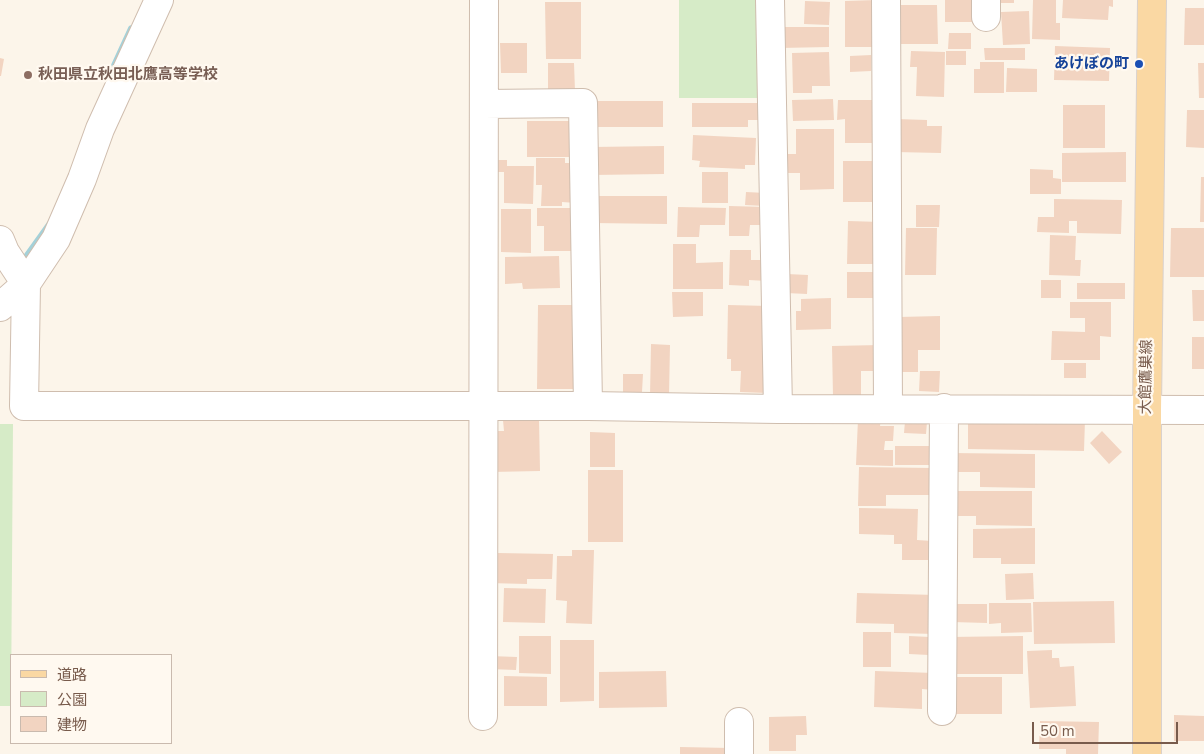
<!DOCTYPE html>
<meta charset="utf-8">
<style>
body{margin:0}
#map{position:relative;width:1204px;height:754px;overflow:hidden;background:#fcf5ea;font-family:"Nunito Sans","Noto Sans JP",sans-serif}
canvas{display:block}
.legend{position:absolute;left:10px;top:654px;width:162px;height:90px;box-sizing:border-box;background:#fff9f0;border:1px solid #c9baae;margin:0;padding:6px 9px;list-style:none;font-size:15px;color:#785b4c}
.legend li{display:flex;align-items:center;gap:10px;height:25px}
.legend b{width:25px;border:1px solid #c9baae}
.scale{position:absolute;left:1032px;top:722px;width:146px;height:22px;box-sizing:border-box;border:2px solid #785b4c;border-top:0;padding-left:6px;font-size:15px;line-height:18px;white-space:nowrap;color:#785b4c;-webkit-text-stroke:4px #fff9f0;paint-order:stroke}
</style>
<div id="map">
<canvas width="1204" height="754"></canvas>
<ul class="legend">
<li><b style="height:6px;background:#fad8a3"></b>道路</li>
<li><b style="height:14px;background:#d6ebc7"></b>公園</li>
<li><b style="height:14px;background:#f2d4c1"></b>建物</li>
</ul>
<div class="scale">50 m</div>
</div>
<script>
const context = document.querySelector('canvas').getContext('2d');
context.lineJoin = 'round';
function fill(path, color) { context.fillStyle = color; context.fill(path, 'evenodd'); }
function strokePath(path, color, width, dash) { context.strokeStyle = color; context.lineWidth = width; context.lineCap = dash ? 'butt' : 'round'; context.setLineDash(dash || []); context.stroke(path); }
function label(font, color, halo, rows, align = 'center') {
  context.font = font + ' "Nunito Sans","Noto Sans JP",sans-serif'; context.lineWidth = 4.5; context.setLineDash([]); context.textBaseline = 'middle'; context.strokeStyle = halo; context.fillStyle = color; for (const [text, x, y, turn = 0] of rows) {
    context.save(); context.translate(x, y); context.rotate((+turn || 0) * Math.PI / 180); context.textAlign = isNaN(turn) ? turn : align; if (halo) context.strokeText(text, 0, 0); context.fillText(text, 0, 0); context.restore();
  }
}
fill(new Path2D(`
 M679,0H764V98H679Z
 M0,424H13L11,706H0Z`), '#d6ebc7');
strokePath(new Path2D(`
 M114,65L131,28
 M21,263L49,224`), '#a4d1d9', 5.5);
fill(new Path2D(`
 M876,0V47H845V1Z
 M945,0H979V22H945Z
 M993,0H1014V3H993Z
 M1033,0H1056V23H1060V40L1032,39Z
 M1063,0H1113V7L1109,6L1108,20L1062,18Z
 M805,1L830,2L829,25L804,24Z
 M545,2H581V59H546Z
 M901,5H937L938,44H901Z
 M1185,8H1204V45H1184Z
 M1029,11L1030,44L1003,45L1001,12Z
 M780,27H829V47L780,48Z
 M949,33H971V49H948Z
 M500,43H527V73H501Z
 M1055,46L1110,48L1109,81L1054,80Z
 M984,48H1025V60H985Z
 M911,51L945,52L944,97L916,96L917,67H910Z
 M946,51H966V65H946Z
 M829,52L830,86H812V93H793L792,53Z
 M871,55V71L850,72V56Z
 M0,58L4,59L1,76H0Z
 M980,62H1004V93H974V69H980Z
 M548,63H574L575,91L548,92Z
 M1198,63H1204V98H1199Z
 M1007,68L1037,69V92H1006Z
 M833,99L834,120L793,121L792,100Z
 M838,100H877L878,143H845V119L837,120Z
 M590,101H663V127H590Z
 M692,103H767V120H748V127H692Z
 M1063,105H1105V148H1063Z
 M1187,110H1204V148L1186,147Z
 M896,119L927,120V126H942L941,153L895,152Z
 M527,121H574V157H527Z
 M796,129H834V189L800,190V173H782V154H796Z
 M693,135L756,138L755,165H745V169L699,167L700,161L692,160Z
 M664,146V174L592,175V147Z
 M1126,152V182H1062V153Z
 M536,158H565V163H576V203L562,202V206H541L542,185H536Z
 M490,160H507V166H534L533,204L504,203V172H490Z
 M843,161H877V202H843Z
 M1030,169L1053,170V178L1061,179V194H1030Z
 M702,172H728V203H702Z
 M1201,177H1204V222H1200Z
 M746,192L766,193L765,206L745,205Z
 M593,196H667V224L593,223Z
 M1054,199L1122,200L1121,234L1077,233V221H1069V233L1037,232L1038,217H1054Z
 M916,205H940L939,227H916Z
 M729,206L767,207V225H750L749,236H729Z
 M678,207L726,208L725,225H700L699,237H677Z
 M537,208H574V251H544V226H537Z
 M501,209H531V253L501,252Z
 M848,221L881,222L880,264H847Z
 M906,228H937L936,275H905Z
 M1171,228H1204V277H1170Z
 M1050,235L1076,236L1075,260H1081L1080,276L1049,275Z
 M673,244H696V263L723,262V289H673Z
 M730,250H751V260H767V281L749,280V286L729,285Z
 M559,256L560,288L523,289L522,283L505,284V257Z
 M847,272H881V298H847Z
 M787,274L808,275L807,294L786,293Z
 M1041,280H1061V298H1041Z
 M1077,283H1125V299H1077Z
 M1192,290H1204V321H1193Z
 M672,292H703V316L673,317Z
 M831,298V329L796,330V311H801V299Z
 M1070,302H1111V337L1100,336V360H1051L1052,331L1085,332V318H1070Z
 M538,305H577L576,389H537Z
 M728,305L769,306L767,393L740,392L741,371H731V359H727Z
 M940,316V350H918V372H899V317Z
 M1192,337H1204V369H1192Z
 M651,344L670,345L669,396H650Z
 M880,345L881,371H861V395L833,396L832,346Z
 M1064,363H1086V378H1064Z
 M920,371H940L939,392L919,391Z
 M623,374H643L642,392H623Z
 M968,418L1085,420L1084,451L968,449Z
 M539,419L540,471L491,472V431H504L503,420Z
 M858,419H881L880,426H894L893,441H885L884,450H893V466L856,465Z
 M905,421L927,422L926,434L904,433Z
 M1102,431L1122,452L1109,464L1090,443Z
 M590,432L615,433V467H590Z
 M895,446H930V465H895Z
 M951,453L1035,454V488L980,487V472H951Z
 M859,467L933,468L932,495H886V506H858Z
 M588,470H623V542H588Z
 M952,491H1032V526L976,525V516H952Z
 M859,508L918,509L917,540L932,541V560H902V544H894V535L859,534Z
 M1035,528V564H1001V558H973V529Z
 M572,550H594L592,624L566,623L567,601L556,600L557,556H572Z
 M498,553L553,554L552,579H527V584L488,583V574L498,573Z
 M1033,573L1034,599L1006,600L1005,574Z
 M504,588L546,589L545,623L503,622Z
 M857,593L937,595L936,634L894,633V624L856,623Z
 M1114,601L1115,643L1034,644L1033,602Z
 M989,603H1031L1032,632L1001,633V623L989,624Z
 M952,604H987V623L952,622Z
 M863,632H891V667H863Z
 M519,636H551V674L519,673Z
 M909,636L930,637L929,655L909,654Z
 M1023,636V674H949V637Z
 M560,640H594V701L560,702Z
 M1052,650V658H1059L1060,667L1074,666L1076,706L1030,708L1027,651Z
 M490,656L517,657L516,670L489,669Z
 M666,671L667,707L599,708V672Z
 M875,671L934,673L933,690L922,689V709L874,707Z
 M504,676L547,677V706H504Z
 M950,677H1002V714H950Z
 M1174,715L1204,716V741H1174Z
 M806,716L807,735H796V751H769V717Z
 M1040,721L1099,722L1098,754H1066V749H1039Z
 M680,747L730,748L729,754H680Z`), '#f2d4c1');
const minor = new Path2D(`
 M770,0L778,409
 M886,0L888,408
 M986,0V17
 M484,104L583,103L588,406
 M0,240L5,252L26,284L24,406H588L778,409L1204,410
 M0,307L26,284L56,239L82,179L100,129L159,0
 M942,711L944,408
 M483,716L484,0
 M739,722V754`);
const major = new Path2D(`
 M1147,754V410L1152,0`);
strokePath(minor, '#cfbdae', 30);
strokePath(major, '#d9d1cd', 30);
strokePath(minor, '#fff', 28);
strokePath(major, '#fad8a3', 28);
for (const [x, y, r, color] of [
 [1139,64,5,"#1a4fb4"],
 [28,75,5,"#8d6e63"]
]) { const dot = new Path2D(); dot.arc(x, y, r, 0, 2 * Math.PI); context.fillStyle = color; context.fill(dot); strokePath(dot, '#fff9f0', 2); }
label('bold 15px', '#164399', '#fff9f0', [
 ["あけぼの町",1129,64]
], 'right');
label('bold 15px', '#785e54', '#fff9f0', [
 ["秋田県立秋田北鷹高等学校",38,75]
], 'left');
label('15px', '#785b4c', '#fff9f0', [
 ["大館鷹巣線",1147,377,-89]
]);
</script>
